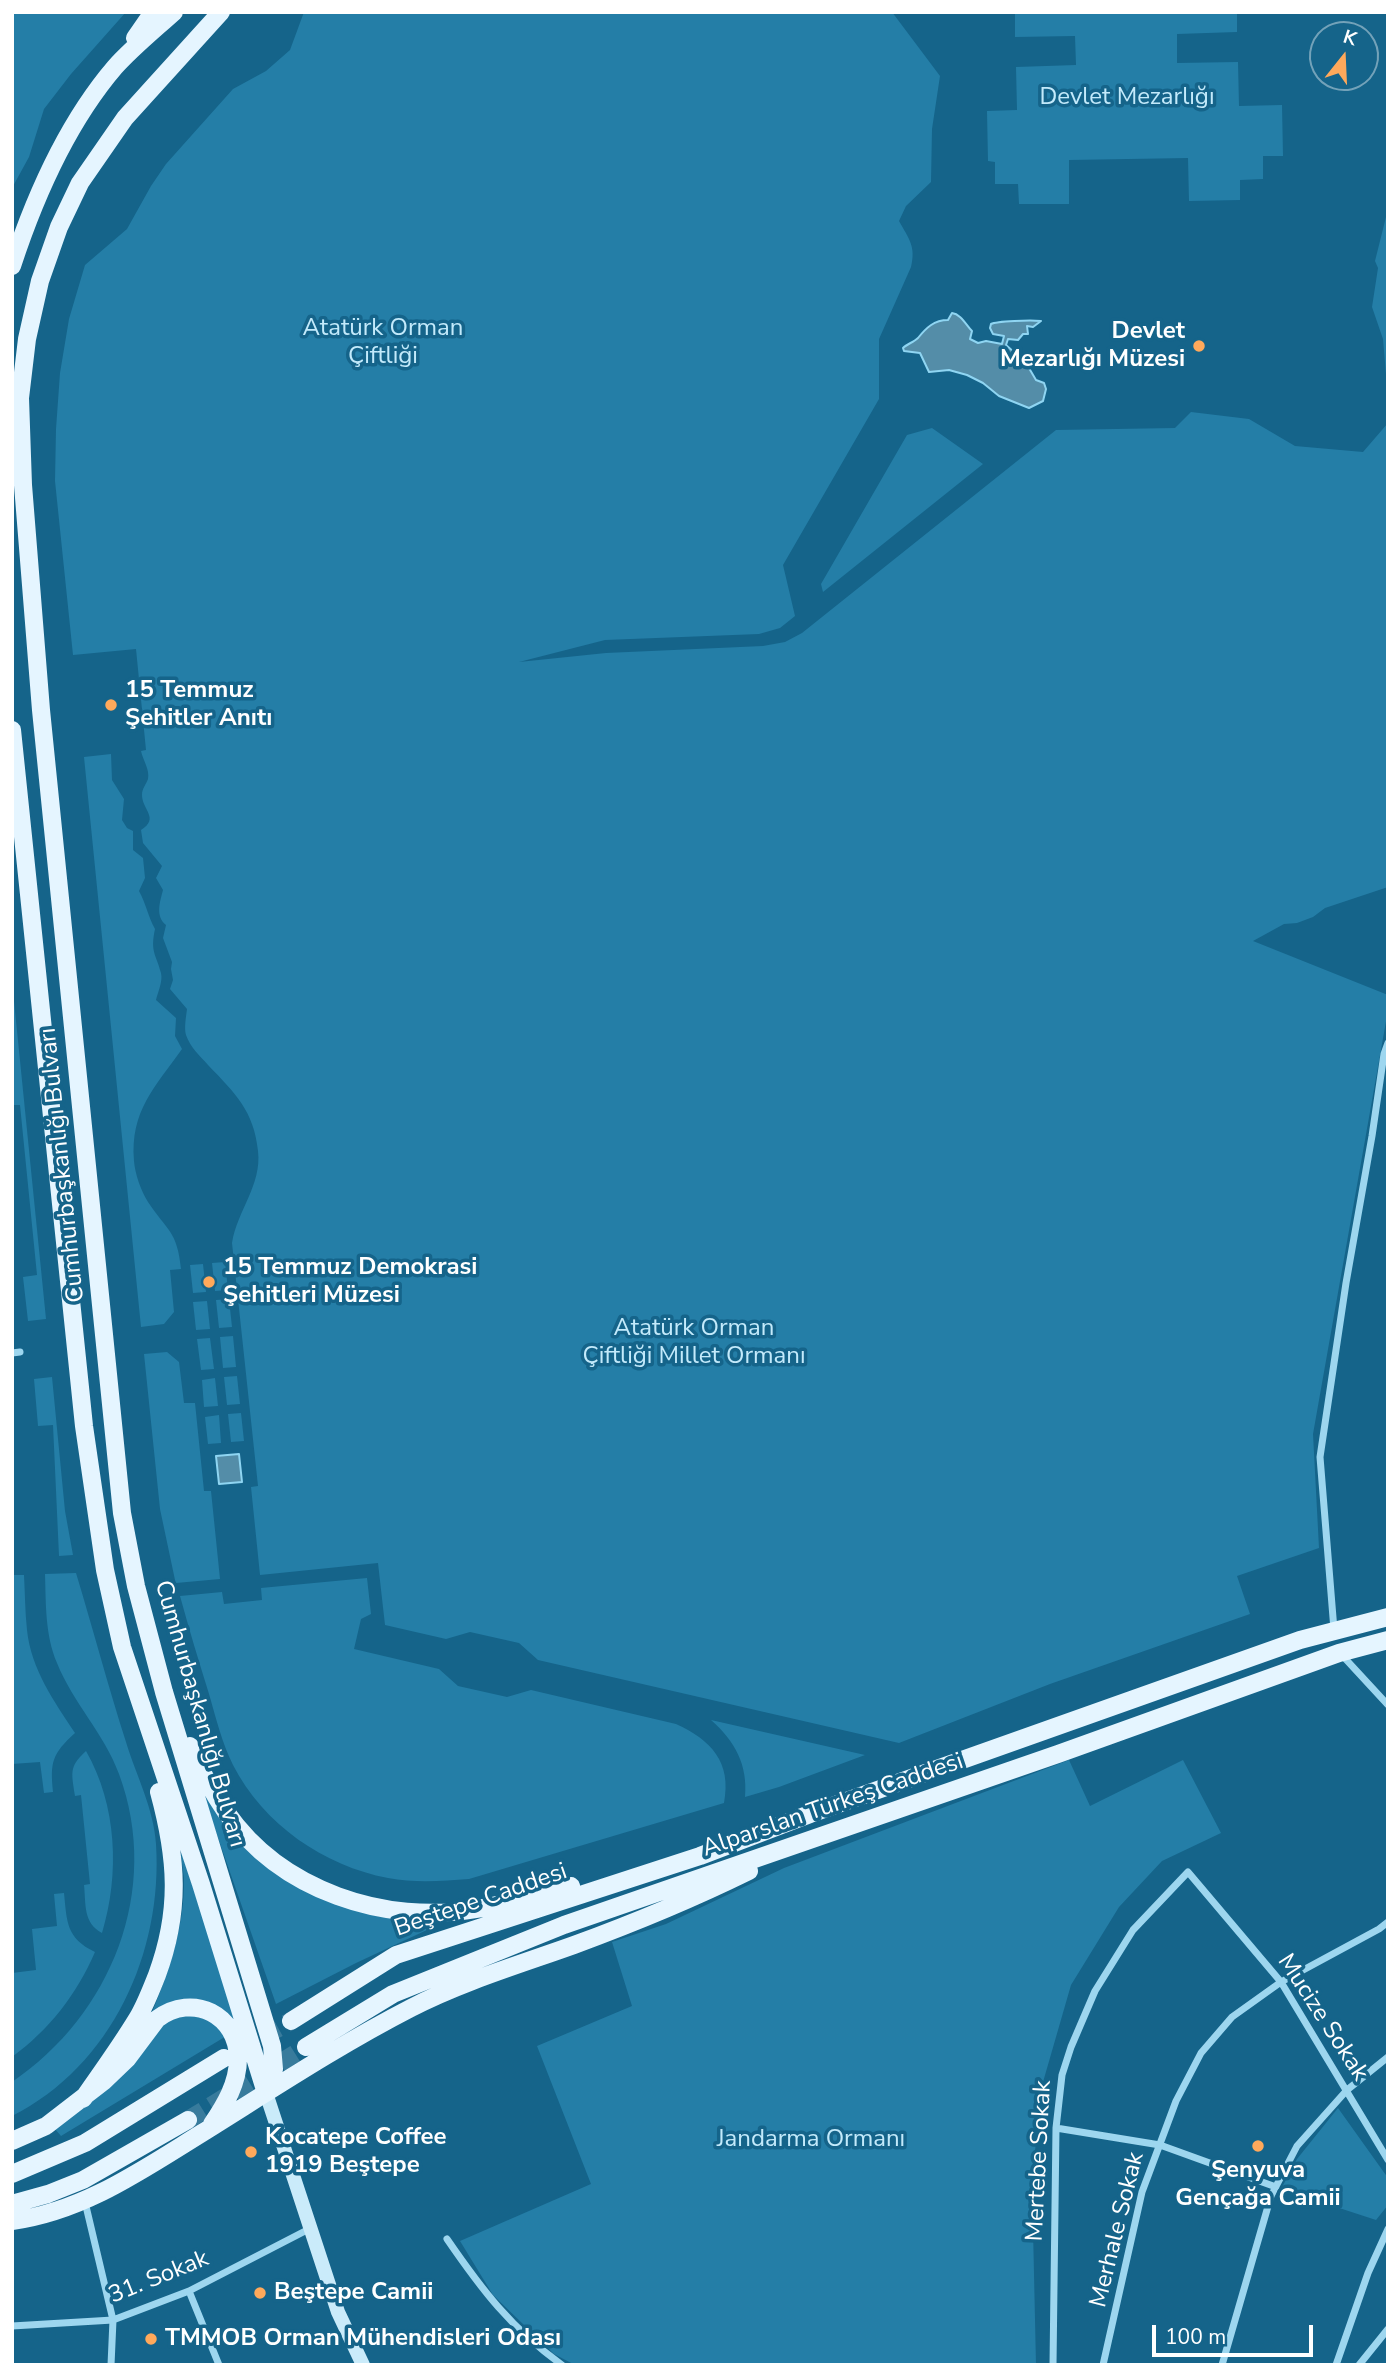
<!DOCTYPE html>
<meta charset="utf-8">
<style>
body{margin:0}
#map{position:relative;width:1400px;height:2377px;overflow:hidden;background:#15648a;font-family:"Nunito Sans",sans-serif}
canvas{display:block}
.frame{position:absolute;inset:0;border:14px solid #fff;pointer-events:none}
.north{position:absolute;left:1309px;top:21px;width:70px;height:70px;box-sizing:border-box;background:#15648a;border:2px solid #73a2b9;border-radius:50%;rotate:18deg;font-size:19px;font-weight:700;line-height:28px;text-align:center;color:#fff}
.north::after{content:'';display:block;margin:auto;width:24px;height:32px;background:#ffa95b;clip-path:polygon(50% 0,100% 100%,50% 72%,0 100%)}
.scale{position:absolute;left:1152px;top:2325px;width:161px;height:32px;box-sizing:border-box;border:4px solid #fff;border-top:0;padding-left:9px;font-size:21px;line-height:24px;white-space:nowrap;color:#fff;-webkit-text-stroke:5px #15648a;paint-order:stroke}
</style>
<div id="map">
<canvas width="1400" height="2377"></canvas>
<div class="frame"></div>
<div class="north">K</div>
<div class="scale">100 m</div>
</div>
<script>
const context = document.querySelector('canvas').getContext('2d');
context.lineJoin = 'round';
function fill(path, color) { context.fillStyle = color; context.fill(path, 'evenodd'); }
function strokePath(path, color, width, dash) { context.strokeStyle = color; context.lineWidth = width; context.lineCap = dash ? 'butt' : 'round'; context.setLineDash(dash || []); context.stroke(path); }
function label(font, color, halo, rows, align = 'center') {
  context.font = font + ' "Nunito Sans",sans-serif'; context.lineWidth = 7; context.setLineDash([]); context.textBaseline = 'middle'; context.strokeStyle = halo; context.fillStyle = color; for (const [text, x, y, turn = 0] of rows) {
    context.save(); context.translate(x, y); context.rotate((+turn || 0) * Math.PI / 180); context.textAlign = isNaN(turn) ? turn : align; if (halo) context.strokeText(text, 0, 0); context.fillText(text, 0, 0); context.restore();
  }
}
fill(new Path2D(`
 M12,12H126L71,74L44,109L29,157L12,188Z
 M304,12H892L940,76L932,129L931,182L906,206L899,221C909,239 916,246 911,267L879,339V399L783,565L795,616L780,628L759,634L605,640L519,662L606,653L763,646L785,642L802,633L1056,430L1175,428L1191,412L1249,419L1295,446L1363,452L1388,423V887L1325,908L1313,917L1297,923L1284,924L1253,941L1388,995V1010L1313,1434L1319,1548L1237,1576L1250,1614L1050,1684L899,1743L538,1660L519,1643L470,1632L446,1639L385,1625L378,1563L260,1575L251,1487L258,1486L232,1243C237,1211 262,1185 258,1151C254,1111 235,1093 208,1065C200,1056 190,1047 186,1035C184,1028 186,1017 187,1009L170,989L173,980L171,969L172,962L163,938L166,925C155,916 160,902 163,890L156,878L162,866L143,843L141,830C160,818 142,810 142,795C142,788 146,785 148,779C150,770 143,760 141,751L146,750L136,649L73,655L55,481L56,429L60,373L69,319L85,265L127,229L151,186L166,164L233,89L266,71L290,50Z
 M1015,12H1237V32L1177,34V63L1238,62L1239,106L1282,105L1283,156H1263V179L1240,180V200L1189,201L1188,158L1069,160V204H1019L1018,184H995V162L988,161L987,111L1017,110L1016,67L1076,65L1075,36L1015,37Z
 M1388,209V398L1383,339L1372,307L1378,268L1375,261Z
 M932,428L983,464L823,592L821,584L907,435Z
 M111,754L112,780L124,799L122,820L127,828L133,831V850L143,858L145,878L139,891C146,904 148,916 155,929C150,952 156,954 161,973C163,981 158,992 156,1000L176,1018L175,1036L182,1049C155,1087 130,1111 134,1161C135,1174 141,1191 148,1202C167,1231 177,1230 181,1269L170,1270L174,1312L164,1324L141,1327L84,757Z
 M12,981L46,1319L28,1321L23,1277L37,1275L20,1105H12Z
 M225,1262L228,1290L215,1291L212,1263Z
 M203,1264L206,1292L193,1293L190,1265Z
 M229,1299L232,1327L219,1328L216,1300Z
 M207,1301L210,1329L196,1330L193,1302Z
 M233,1336L236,1367L223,1368L220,1337Z
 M210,1338L214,1369L201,1370L197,1339Z
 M167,1352L179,1362L184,1403H195L204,1491H211L220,1579L176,1583L175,1580L160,1509L144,1354Z
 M237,1376L240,1404L227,1405L224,1377Z
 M52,1377L65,1511L73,1555L59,1556L53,1425L38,1426L34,1379Z
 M215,1378L218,1406L204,1407L202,1380Z
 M241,1413L244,1441L231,1442L228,1414Z
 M219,1415L221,1443L208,1444L205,1417Z
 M76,1573C93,1629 108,1686 126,1742C136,1775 154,1809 156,1844C163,1952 112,2066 12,2116V2082C111,2015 162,1890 119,1774C104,1733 73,1703 57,1663C45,1635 46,1604 45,1574Z
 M24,1575C25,1593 25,1612 27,1630C31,1669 54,1701 75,1733C52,1754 50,1762 53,1792L44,1793L40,1762L12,1764V1575Z
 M367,1578L371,1614L361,1619L354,1649L439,1669L458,1686L507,1697L531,1690L676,1724C711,1740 732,1762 724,1803L469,1879C442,1881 415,1883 388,1878C324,1866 263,1824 233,1765C222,1743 216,1718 209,1694C199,1662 189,1629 180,1596L222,1592L224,1604L262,1600L261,1588Z
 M711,1720L865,1755L779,1787L745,1797C748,1765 735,1741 711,1720Z
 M86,1751C117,1805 120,1874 102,1933C83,1923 86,1904 84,1885L90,1884L81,1795L75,1796C72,1774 68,1767 86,1751Z
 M1069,1760L1090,1806L1183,1760L1221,1833L1162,1861L1119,1907L1071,1985L1041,2089L1032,2183L1036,2365H575L554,2354L493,2295L460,2241L591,2184L537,2046L632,2006L612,1942L666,1924L784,1868Z
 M194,1769L222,1817L356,1910L377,1916L425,1919L429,1929L356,1963L276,2004Z
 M181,1851L239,2026L217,2008L151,2015C169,1971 185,1925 184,1878C183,1869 181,1859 181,1851Z
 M64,1893C67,1922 66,1938 95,1952C77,1994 49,2030 12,2057V1973L36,1970L32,1929L57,1926L54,1894Z
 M174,2015L207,2017L228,2035L61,2136L55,2129L157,2026Z
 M1338,2108L1388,2178V2205L1376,2220L1281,2189L1297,2159Z`), '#247ea7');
const water = new Path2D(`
 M952,313C961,314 966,325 972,331L970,339L978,343L986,341L1002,344L1004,336L993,334L990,328L991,324C997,321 1031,320 1041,321L1033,327L1027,326L1028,334H1023L1018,340L1008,339L1006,345L1026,363L1036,380L1044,383L1046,389L1043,401L1029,408L999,396L983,383L967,375L949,370L929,372L920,353L904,351L903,348C907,344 914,342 918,338C926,328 934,320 948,320Z
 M239,1454L242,1482L219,1484L216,1456Z`);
fill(water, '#548da8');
strokePath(water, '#8fd5f2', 2);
strokePath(new Path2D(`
 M239,2050L291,2021
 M188,2120L306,2047`), '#387b9c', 18, [18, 9]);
strokePath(new Path2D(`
 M12,1353L20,1352
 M1334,1630L1320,1457L1346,1283L1372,1136L1384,1054L1388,1043
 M1340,1653L1388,1705
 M1056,2128L1160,2145L1276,2187
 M85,2202L113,2320L111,2365
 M447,2239C482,2290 511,2328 562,2365
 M189,2291L219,2365
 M12,2326L113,2320L189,2291L311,2228
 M1053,2365L1056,2128L1062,2075L1071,2047L1095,1991L1133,1930L1188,1872L1281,1982L1388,2160
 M1103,2365L1142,2192L1176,2101L1201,2053L1232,2017L1281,1982L1379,1929L1388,1922
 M1222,2365L1271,2196L1297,2146L1347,2090L1388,2057
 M1336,2365L1368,2273L1388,2229
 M1359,2365L1388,2329`), '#9dd6ef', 7);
strokePath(new Path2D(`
 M266,2093L338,2312L363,2365`), '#caebfa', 14);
strokePath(new Path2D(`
 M221,12L125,118L80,183L59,227L40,281L27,339L20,398L23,485L41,710L122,1513L136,1586L164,1692L272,2046L274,2069L266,2093
 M135,38L153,12
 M12,266C35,196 67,123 115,67C132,48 154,30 174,12
 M12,730L84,1426L105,1570L122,1647L201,1884L266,2093
 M190,1746C200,1769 212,1792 226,1812C281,1891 385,1925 477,1909C509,1904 540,1893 571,1886
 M291,2021L396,1955L700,1856L810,1814L1300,1640L1388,1617
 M306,2047L393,1994L564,1925L1058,1754L1339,1653L1388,1640
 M83,2099C101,2073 120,2047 137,2019C145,2006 151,1990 157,1975C181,1910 177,1858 159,1792
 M12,2141L46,2126L103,2082L127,2059L157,2019C193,1992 238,2015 238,2059C238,2083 225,2105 212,2124
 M12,2174L85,2143L224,2058
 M12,2204L48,2194L83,2180L188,2120
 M12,2221C84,2211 142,2170 202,2133C271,2090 339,2045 411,2008C461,1982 521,1964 574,1945C634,1923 692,1899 749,1871`), '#e5f5ff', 18);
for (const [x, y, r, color] of [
 [1199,346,7,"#ffa95b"],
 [111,705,7,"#ffa95b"],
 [209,1282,7,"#ffa95b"],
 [1258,2146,7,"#ffa95b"],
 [251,2152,7,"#ffa95b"],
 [260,2293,7,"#ffa95b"],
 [151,2339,7,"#ffa95b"]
]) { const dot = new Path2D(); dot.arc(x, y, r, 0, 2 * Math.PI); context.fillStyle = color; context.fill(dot); strokePath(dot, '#15648a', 2.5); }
label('24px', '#c3eafb', '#15648a', [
 ["Devlet Mezarlığı",1127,98],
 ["Atatürk Orman",383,329],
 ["Çiftliği",383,357],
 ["Atatürk Orman",694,1329],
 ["Çiftliği Millet Ormanı",694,1357],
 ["Jandarma Ormanı",811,2140]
]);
label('bold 24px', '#fff', '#15648a', [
 ["Devlet",1185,332,"right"],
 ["Mezarlığı Müzesi",1185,360,"right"],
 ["15 Temmuz",125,691],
 ["Şehitler Anıtı",125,719],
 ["15 Temmuz Demokrasi",223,1268],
 ["Şehitleri Müzesi",223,1296],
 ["Kocatepe Coffee",265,2138],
 ["1919 Beştepe",265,2166],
 ["Şenyuva",1258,2171,"center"],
 ["Gençağa Camii",1258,2199,"center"],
 ["Beştepe Camii",274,2293],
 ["TMMOB Orman Mühendisleri Odası",165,2339]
], 'left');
label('24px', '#fff', '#15648a', [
 ["Cumhurbaşkanlığı Bulvarı",63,1165,-96],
 ["Cumhurbaşkanlığı Bulvarı",199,1714,74],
 ["Alparslan Türkeş Caddesi",833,1806,-19],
 ["Beştepe Caddesi",481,1901,-19],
 ["Mucize Sokak",1322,2018,57],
 ["Mertebe Sokak",1040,2161,-87],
 ["Merhale Sokak",1118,2230,-76],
 ["31. Sokak",159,2278,-22]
]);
</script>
